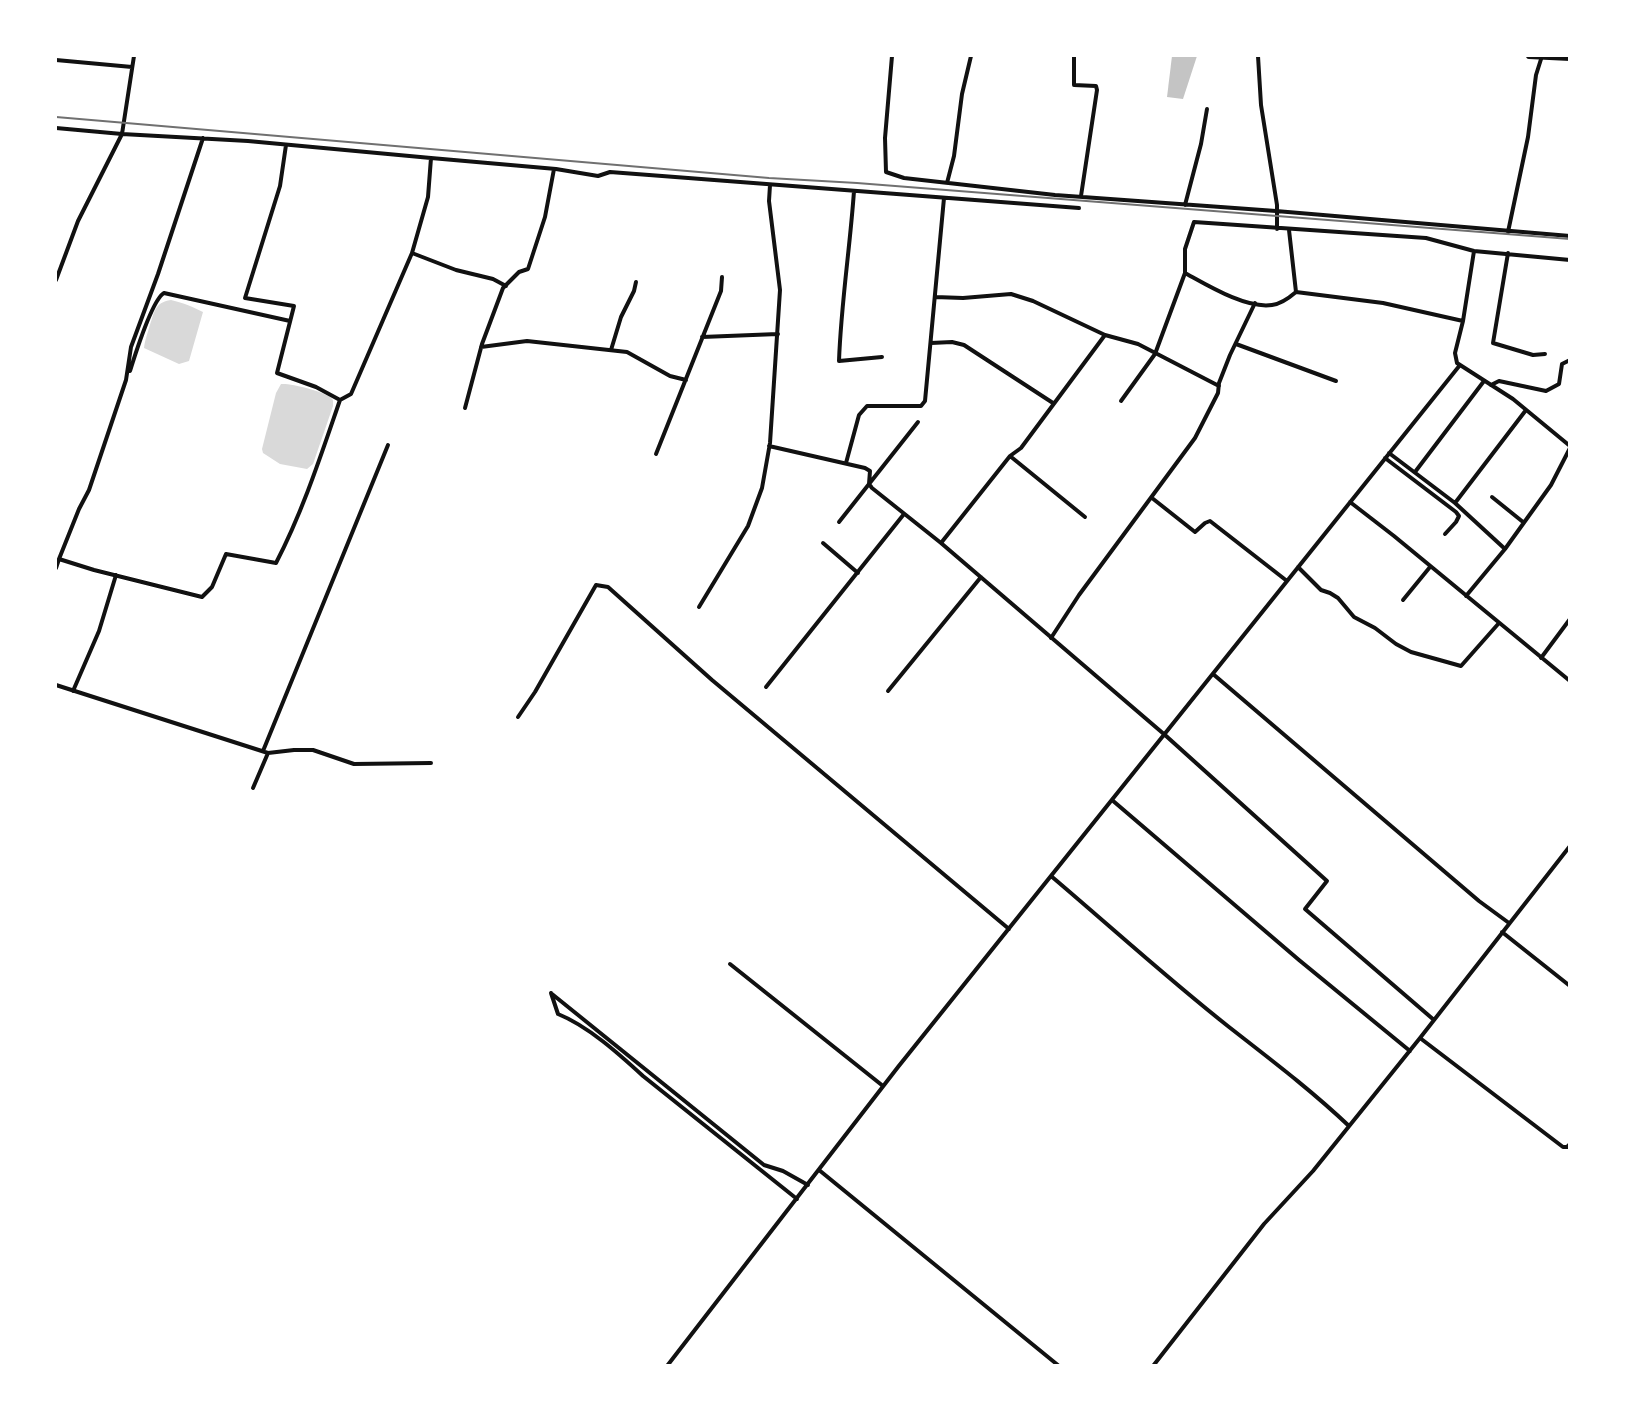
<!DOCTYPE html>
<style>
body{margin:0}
#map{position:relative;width:1625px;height:1421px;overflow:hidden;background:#fff;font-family:"Roboto Condensed",sans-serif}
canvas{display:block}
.frame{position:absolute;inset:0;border:57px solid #fff;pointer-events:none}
</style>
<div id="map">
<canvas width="1625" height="1421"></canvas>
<div class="frame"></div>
</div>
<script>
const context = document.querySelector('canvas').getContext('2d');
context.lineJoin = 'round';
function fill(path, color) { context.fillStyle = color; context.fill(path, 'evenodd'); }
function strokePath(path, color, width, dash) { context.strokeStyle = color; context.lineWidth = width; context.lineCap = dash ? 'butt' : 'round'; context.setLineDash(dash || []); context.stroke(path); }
fill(new Path2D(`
 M171,300C184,303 193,307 203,312L189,361L179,364L144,348C145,340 147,335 149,328C154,314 154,302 171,300Z
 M281,384C291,383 322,391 330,397C334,400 333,401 333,406L313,464L307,469L280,464L263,453L262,449L276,393Z`), '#d9d9d9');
fill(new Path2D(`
 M1172,56H1197L1183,99L1167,97Z`), '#c4c4c4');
strokePath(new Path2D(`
 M892,56L885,138L886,172L904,178L1055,195L1276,211L1570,236
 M1074,56V85L1096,86L1097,90L1081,196
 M1258,56L1261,105L1277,205V229
 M56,60L132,67
 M56,128L122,134L248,141L431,158L556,169L598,176L610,172L1079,208
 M286,145L280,186L245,298L294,306L277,373L316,387L340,400
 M947,183L954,156L962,94L971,56
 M854,191C850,248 841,304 839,361L882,357
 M1185,205L1201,144L1207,109
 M1289,230L1296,292L1383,303L1463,321
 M1508,232L1528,137L1536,75L1542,56
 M1474,251L1463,321L1455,353L1457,363L1513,399L1570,446
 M412,253L456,270L493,279L506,286
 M1508,253L1493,343L1533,355L1545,354
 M1185,273C1207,285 1246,309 1272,305C1281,304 1289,298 1296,292
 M56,280L78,221L122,134L134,56
 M935,297L963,298L1011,294L1033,301L1105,335L1138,344L1219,386
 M1105,335L1021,448L1010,456L941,543L1165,735L1327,881L1305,909L1434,1020
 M702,337L778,334
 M931,343L952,342L964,345L1053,403
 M1236,344L1336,381
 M481,347L527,341L627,352L670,376L686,380
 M611,350L621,317L634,291L636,282
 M130,371C135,355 152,300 164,293L290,321
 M1491,385L1499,381L1546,391L1559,384L1562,364L1570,360
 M1121,401L1155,354L1185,273V249L1194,222L1426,238L1474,251L1570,260
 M465,408L482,344L503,288L519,272L528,269L545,217L554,169
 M769,446L865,468L870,471L869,484L872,488L941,543
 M1389,453L1455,503L1505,549
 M656,454L721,291L722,277
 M1010,456L1085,517
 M1385,458L1456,512L1459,516L1456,522L1445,534
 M846,463L859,415L867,406H921L925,401L944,198
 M1415,472L1484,381
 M1492,497L1523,522
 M1152,498L1195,532L1205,523L1210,521L1287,581
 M1350,502L1394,536L1570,681
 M1455,503L1526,410
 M839,522L918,422
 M823,543L858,573
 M59,559L79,509L89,490L126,380L131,347L158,274L203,138
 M1298,567L1321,590L1330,593L1338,598L1354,617L1375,628L1396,644L1411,652L1461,666L1499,623
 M56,568L59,559L94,570L202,597L212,587L226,554L276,563C303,511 321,455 340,400L351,394L412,253L428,197L431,158
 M1466,596L1505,549L1551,485L1570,448
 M1403,600L1430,567
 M699,607L748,526L762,488L770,443L780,290L769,201L770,185
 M1051,638L1079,595L1195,438L1218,393L1219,383L1230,355L1255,303
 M1541,658L1570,619
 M1213,674L1479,901L1509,923
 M56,685L268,753L253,788
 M766,687L904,514
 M73,691L99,631L116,575
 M888,691L981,577
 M518,717L535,692L596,585L608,587L712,680L1009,929
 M263,751L388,445
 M268,753L294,750H313L354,764L431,763
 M1112,800L1299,960L1410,1051
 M1051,876C1110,926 1168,979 1229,1027C1270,1059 1311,1090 1349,1126
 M1502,932L1570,986
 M730,964L883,1086
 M551,993L558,1014C588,1026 619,1054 643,1076L797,1199
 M552,994L764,1165L783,1171L808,1185
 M1420,1038L1563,1147H1567L1570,1144
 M819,1170L1059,1366
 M667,1366L898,1067L1460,365
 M1153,1366L1264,1224L1313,1171L1420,1038L1570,846`), '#111', 4);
strokePath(new Path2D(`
 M1529,56L1570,58`), '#111', 6);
strokePath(new Path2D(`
 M56,117L769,178L857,183L1570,239`), '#707070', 2);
</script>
